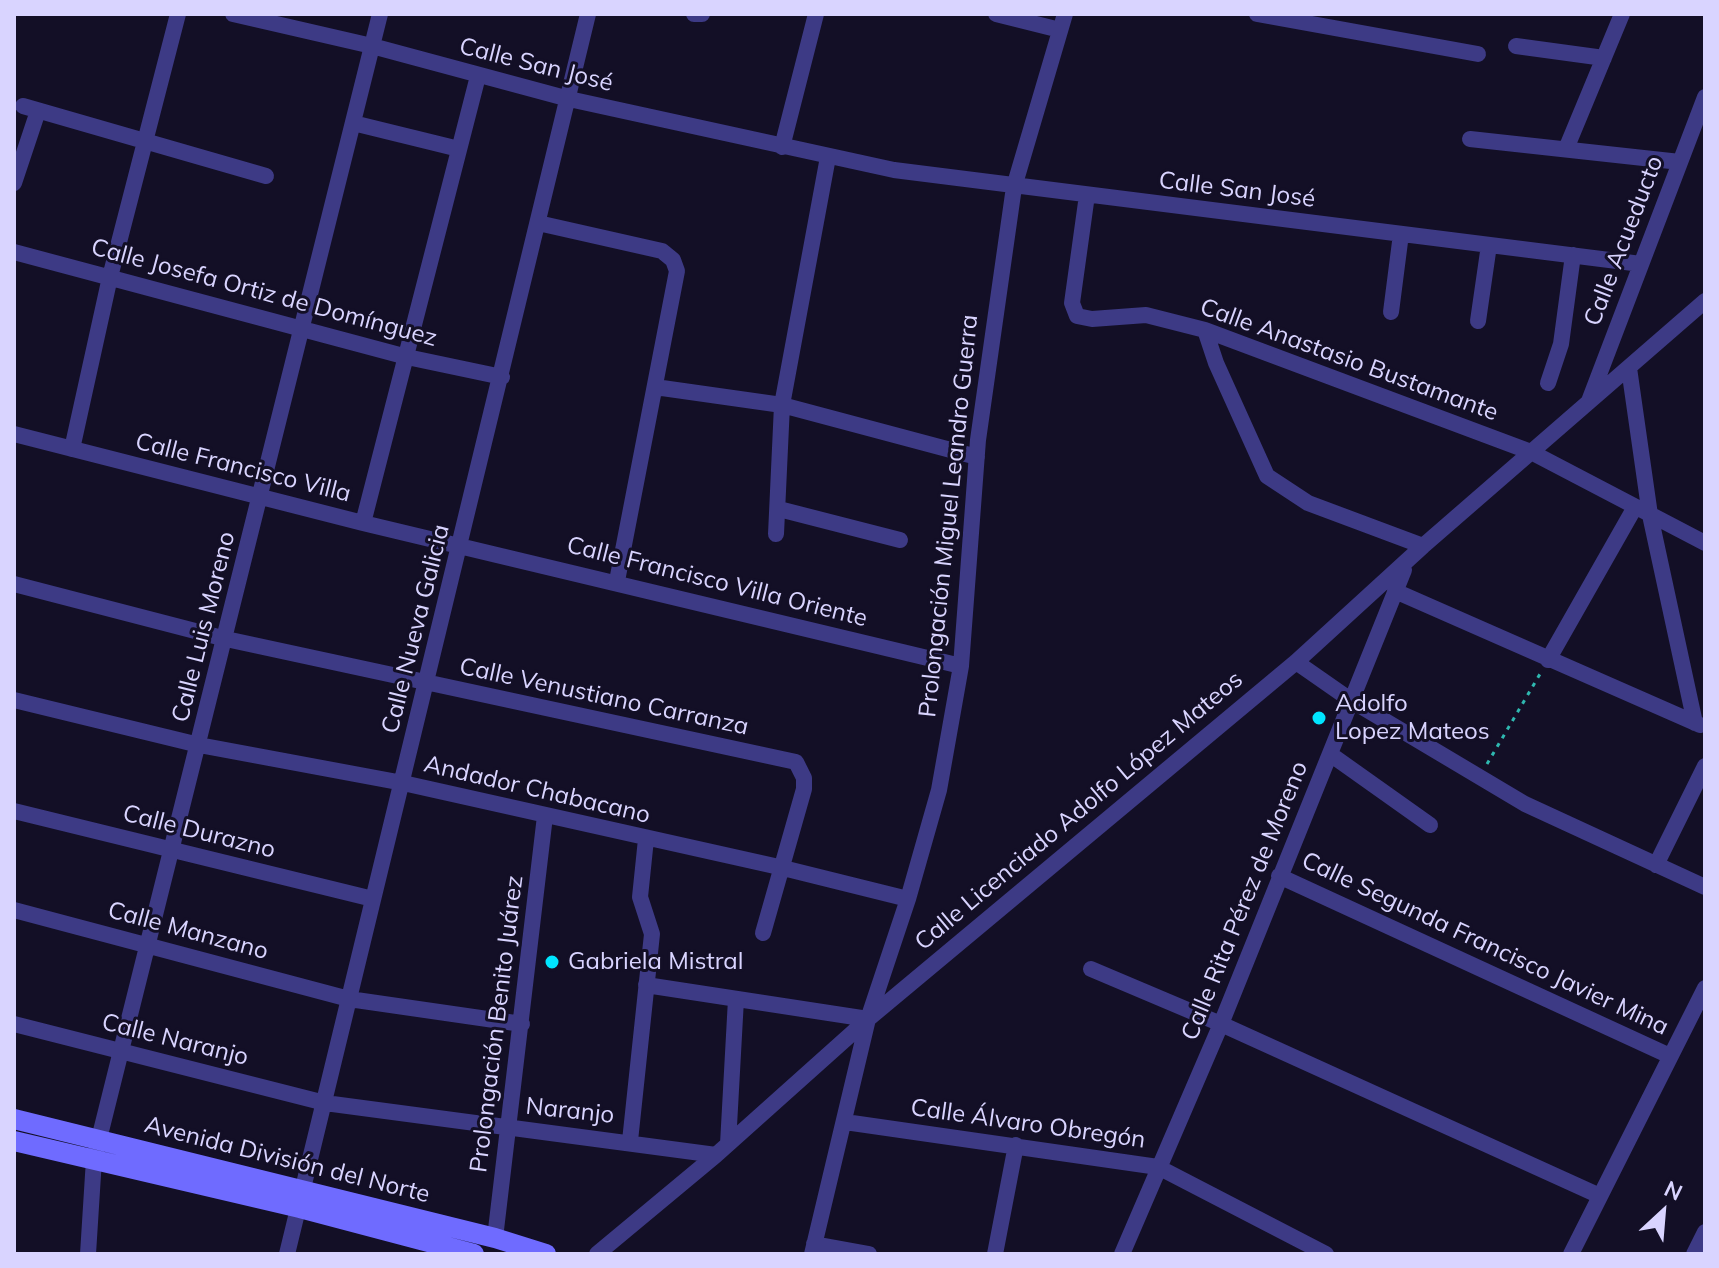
<!DOCTYPE html>
<meta charset="utf-8">
<style>
body{margin:0}
#map{position:relative;width:1719px;height:1268px;overflow:hidden;background:#130f26;font-family:Mulish,sans-serif}
canvas{display:block}
.frame{position:absolute;inset:0;border:16px solid #d9d4ff;pointer-events:none}
.north{position:absolute;left:1623px;top:1172px;width:80px;height:80px;-webkit-text-stroke:6px #130f26;paint-order:stroke;rotate:26deg;font-size:22px;font-weight:700;line-height:32px;text-align:center;color:#d9d4ff}
.north::after{content:'';display:block;margin:auto;width:28px;height:36px;background:#d9d4ff;clip-path:polygon(50% 0,100% 100%,50% 72%,0 100%)}
</style>
<div id="map">
<canvas width="1719" height="1268"></canvas>
<div class="frame"></div>
<div class="north">N</div>
</div>
<script>
const context = document.querySelector('canvas').getContext('2d');
context.lineJoin = 'round';
function strokePath(path, color, width, dash) { context.strokeStyle = color; context.lineWidth = width; context.lineCap = dash ? 'butt' : 'round'; context.setLineDash(dash || []); context.stroke(path); }
function label(font, color, halo, rows, align = 'center') {
  context.font = font + ' Mulish,sans-serif'; context.lineWidth = 6; context.setLineDash([]); context.textBaseline = 'middle'; context.strokeStyle = halo; context.fillStyle = color; for (const [text, x, y, turn = 0] of rows) {
    context.save(); context.translate(x, y); context.rotate((+turn || 0) * Math.PI / 180); context.textAlign = isNaN(turn) ? turn : align; if (halo) context.strokeText(text, 0, 0); context.fillText(text, 0, 0); context.restore();
  }
}
strokePath(new Path2D(`
 M1487,764L1540,674`), '#2fb8b0', 3, [4, 6]);
strokePath(new Path2D(`
 M233,14L372,46L569,99L894,170L1641,264
 M694,14H702
 M996,14L1060,30
 M1257,14L1478,54
 M1516,46L1604,58
 M23,106L266,176
 M353,123L459,149
 M1470,139L1680,162
 M782,147L816,14
 M1566,149L1622,14
 M14,183L38,111
 M1087,195L1072,303L1077,316L1092,319L1146,315L1205,330L1531,452L1705,543
 M538,223L662,251L673,260L677,271L617,581
 M14,252L407,357L502,377
 M1391,312L1401,234
 M1478,321L1489,245
 M1205,330L1216,363L1267,476L1308,503L1423,546
 M1629,368L1650,515L1695,723
 M1548,383L1561,344L1573,255
 M655,387L782,405L977,457
 M1589,401L1705,97
 M14,434L363,523L961,666
 M72,449L110,277L178,14
 M779,509L900,540
 M363,523L478,76
 M776,534L782,405L828,157
 M14,584L226,639L796,762L804,778V789L763,933
 M1395,591L1700,725
 M1548,660L1635,507
 M1296,662L1352,701L1525,804L1705,887
 M14,700L199,745L403,783L779,867L908,899
 M1330,754L1430,825
 M14,811L373,899
 M1656,865L1705,766
 M1279,876L1670,1056
 M14,910L349,999L522,1024
 M1091,969L1221,1024L1600,1196
 M646,985L868,1019
 M14,1024L325,1103L716,1155
 M845,1122L1158,1167L1326,1254
 M630,1141L652,934L640,897L646,839
 M728,1144L736,999
 M495,1238L545,816
 M814,1244L869,1254
 M88,1254L94,1159L380,14
 M287,1254L588,14
 M597,1254L716,1155L868,1019L1296,662L1423,546L1705,301
 M812,1254L868,1019L908,899L939,790L961,666L978,440L1014,187L1065,14
 M995,1254L1016,1145
 M1122,1254L1221,1024L1404,570
 M1571,1254L1705,988
 M1694,1254L1705,1232`), '#3d3a85', 16);
strokePath(new Path2D(`
 M14,1119L495,1238L546,1254
 M14,1141L300,1208L474,1254`), '#6f6bff', 20);
for (const [x, y, r, color] of [
 [1319,718,8,"#00e5ff"],
 [552,962,8,"#00e5ff"]
]) { const dot = new Path2D(); dot.arc(x, y, r, 0, 2 * Math.PI); context.fillStyle = color; context.fill(dot); strokePath(dot, '#130f26', 3); }
label('24px', '#d9d4ff', '#130f26', [
 ["Calle San José",536,65,14],
 ["Calle San José",1237,190,7],
 ["Calle Acueducto",1624,241,-69],
 ["Calle Josefa Ortiz de Domínguez",264,293,15],
 ["Calle Anastasio Bustamante",1349,360,20],
 ["Calle Francisco Villa",243,468,14],
 ["Prolongación Miguel Leandro Guerra",949,516,-84],
 ["Calle Francisco Villa Oriente",717,582,14],
 ["Calle Luis Moreno",204,627,-76],
 ["Calle Nueva Galicia",416,629,-76],
 ["Calle Venustiano Carranza",604,697,12],
 ["Andador Chabacano",537,790,13],
 ["Calle Licenciado Adolfo López Mateos",1079,811,-40],
 ["Calle Durazno",199,832,14],
 ["Calle Rita Pérez de Moreno",1245,901,-68],
 ["Calle Manzano",188,931,15],
 ["Calle Segunda Francisco Javier Mina",1485,944,25],
 ["Prolongación Benito Juárez",497,1024,-83],
 ["Calle Naranjo",175,1040,14],
 ["Naranjo",570,1111,6],
 ["Calle Álvaro Obregón",1028,1124,8],
 ["Avenida División del Norte",287,1160,14]
]);
label('24px', '#d9d4ff', '#130f26', [
 ["Adolfo",1335,704],
 ["Lopez Mateos",1335,732],
 ["Gabriela Mistral",568,962]
], 'left');
</script>
